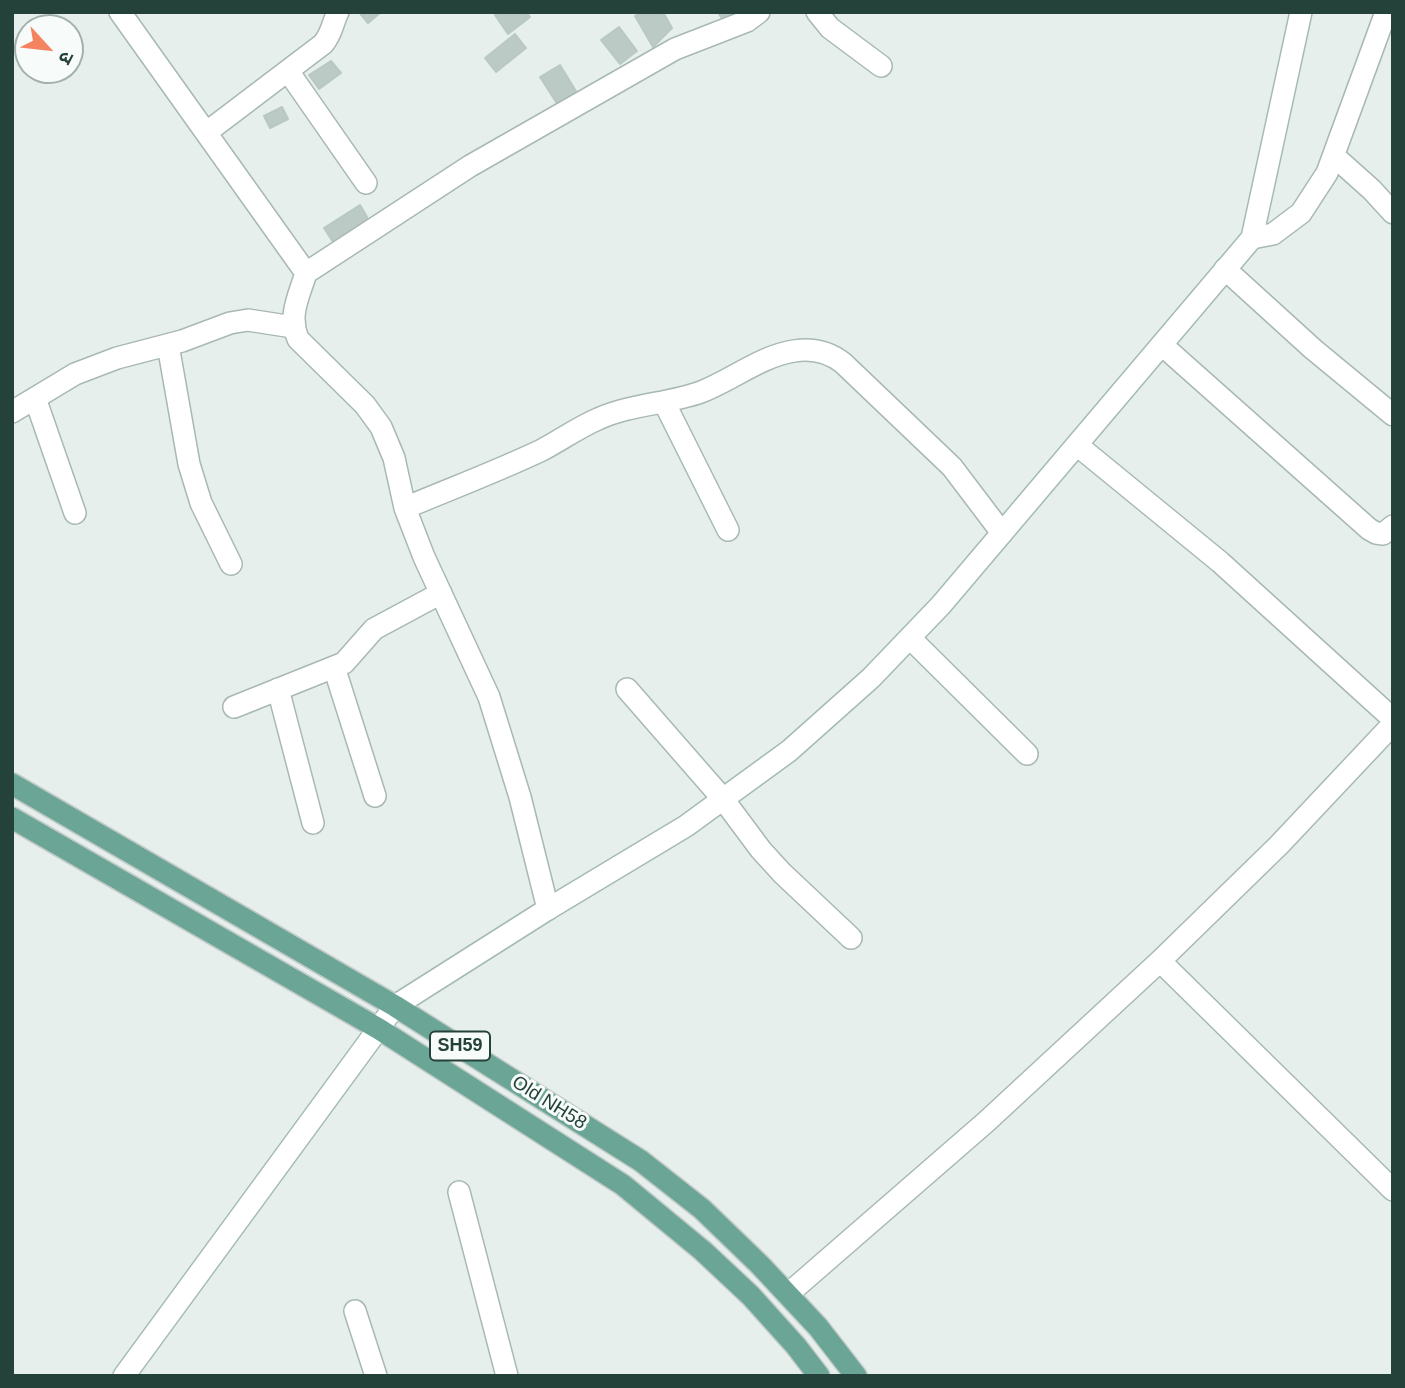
<!DOCTYPE html>
<meta charset="utf-8">
<style>
body{margin:0}
#map{position:relative;width:1405px;height:1388px;overflow:hidden;background:#e6efeb;font-family:Arial,"Noto Sans Devanagari",sans-serif}
canvas{display:block}
.frame{position:absolute;inset:0;border:14px solid #24423a;pointer-events:none}
.north{position:absolute;left:14px;top:14px;width:70px;height:70px;box-sizing:border-box;background:#f7fbf9;border:2px solid #a3b1ad;border-radius:50%;rotate:117deg;font-size:19px;font-weight:700;line-height:28px;text-align:center;color:#24423a}
.north::after{content:'';display:block;margin:auto;width:24px;height:32px;background:#f4845f;clip-path:polygon(50% 0,100% 100%,50% 72%,0 100%)}
</style>
<div id="map">
<canvas width="1405" height="1388"></canvas>
<div class="frame"></div>
<div class="north">उ</div>
</div>
<script>
const context = document.querySelector('canvas').getContext('2d');
context.lineJoin = 'round';
function fill(path, color) { context.fillStyle = color; context.fill(path, 'evenodd'); }
function strokePath(path, color, width, dash) { context.strokeStyle = color; context.lineWidth = width; context.lineCap = dash ? 'butt' : 'round'; context.setLineDash(dash || []); context.stroke(path); }
function label(font, color, halo, rows, align = 'center') {
  context.font = font + ' Arial,sans-serif'; context.lineWidth = 6; context.setLineDash([]); context.textBaseline = 'middle'; context.strokeStyle = halo; context.fillStyle = color; for (const [text, x, y, turn = 0] of rows) {
    context.save(); context.translate(x, y); context.rotate((+turn || 0) * Math.PI / 180); context.textAlign = isNaN(turn) ? turn : align; if (halo) context.strokeText(text, 0, 0); context.fillText(text, 0, 0); context.restore();
  }
}
const building = new Path2D(`
 M359,12H381L368,23Z
 M499,12H526L530,17L508,34L495,15Z
 M642,12H663L672,28L653,47L635,16Z
 M718,12H740L724,22Z
 M619,27L637,51L620,64L601,40Z
 M515,34L526,48L496,72L485,58Z
 M331,61L341,73L319,89L309,75Z
 M560,65L577,93L558,105L540,77Z
 M282,107L288,119L270,128L264,116Z
 M360,205L367,217L368,224L335,245L324,228Z`);
fill(building, '#bbcac4');
strokePath(building, '#b8c9c2', 2);
const street = new Path2D(`
 M120,12L306,273C299,296 288,315 298,339L365,405L381,427L394,458L405,508L424,557L489,697L520,797L548,909
 M817,12L830,28L881,66
 M288,71L366,183
 M207,132L323,44C332,34 332,24 338,12
 M1334,156L1372,190L1393,213
 M1252,238L1273,234L1301,213L1327,173L1386,12
 M1225,269L1313,349L1393,415
 M306,273L470,166L675,49L747,21L759,12
 M168,345L189,464L201,503L231,564
 M1162,345L1369,529L1376,533L1383,534L1393,526
 M35,398L75,513
 M664,402L728,530
 M12,412L75,374L117,358L182,341L230,323L248,320L293,327
 M1077,445L1220,562L1393,719
 M405,508C450,489 498,471 542,450C561,440 579,427 598,419C631,404 668,404 701,392C732,380 761,356 794,351C812,348 829,352 843,363L952,467L1002,533
 M910,638L1027,754
 M334,667L375,796
 M278,689L313,823
 M627,689L723,799L761,850L782,873L851,938
 M234,707L344,663L374,629L441,593
 M1393,724L1279,845L1160,961L1393,1190
 M459,1192L507,1376
 M788,1294L986,1122L1160,961
 M355,1311L376,1376`);
const secondary = new Path2D(`
 M124,1376L395,1006L548,909L686,826L789,751L871,678L941,605L1252,238L1301,12`);
const primary = new Path2D(`
 M12,784L395,1006L641,1161L702,1209L760,1265L818,1327L856,1376
 M12,818L379,1029L623,1185L703,1251L751,1296L796,1346L819,1376`);
strokePath(street, '#a8b8b2', 24);
strokePath(secondary, '#a4bbb3', 24);
strokePath(primary, '#c2cac8', 24);
strokePath(street, '#fff', 21);
strokePath(secondary, '#fff', 21);
strokePath(primary, '#6aa596', 21);
for (const [x, y, w] of [
 [460,1046,60]
]) { const box = new Path2D(); box.roundRect(x - w / 2, y - 14.5, w, 29, 5); context.fillStyle = '#f7fbf9'; context.fill(box); strokePath(box, '#24423a', 2); }
label('bold 18px', '#24423a', null, [
 ["SH59",460,1046]
]);
label('19px', '#24423a', '#f7fbf9', [
 ["Old NH58",549,1103,32]
]);
</script>
